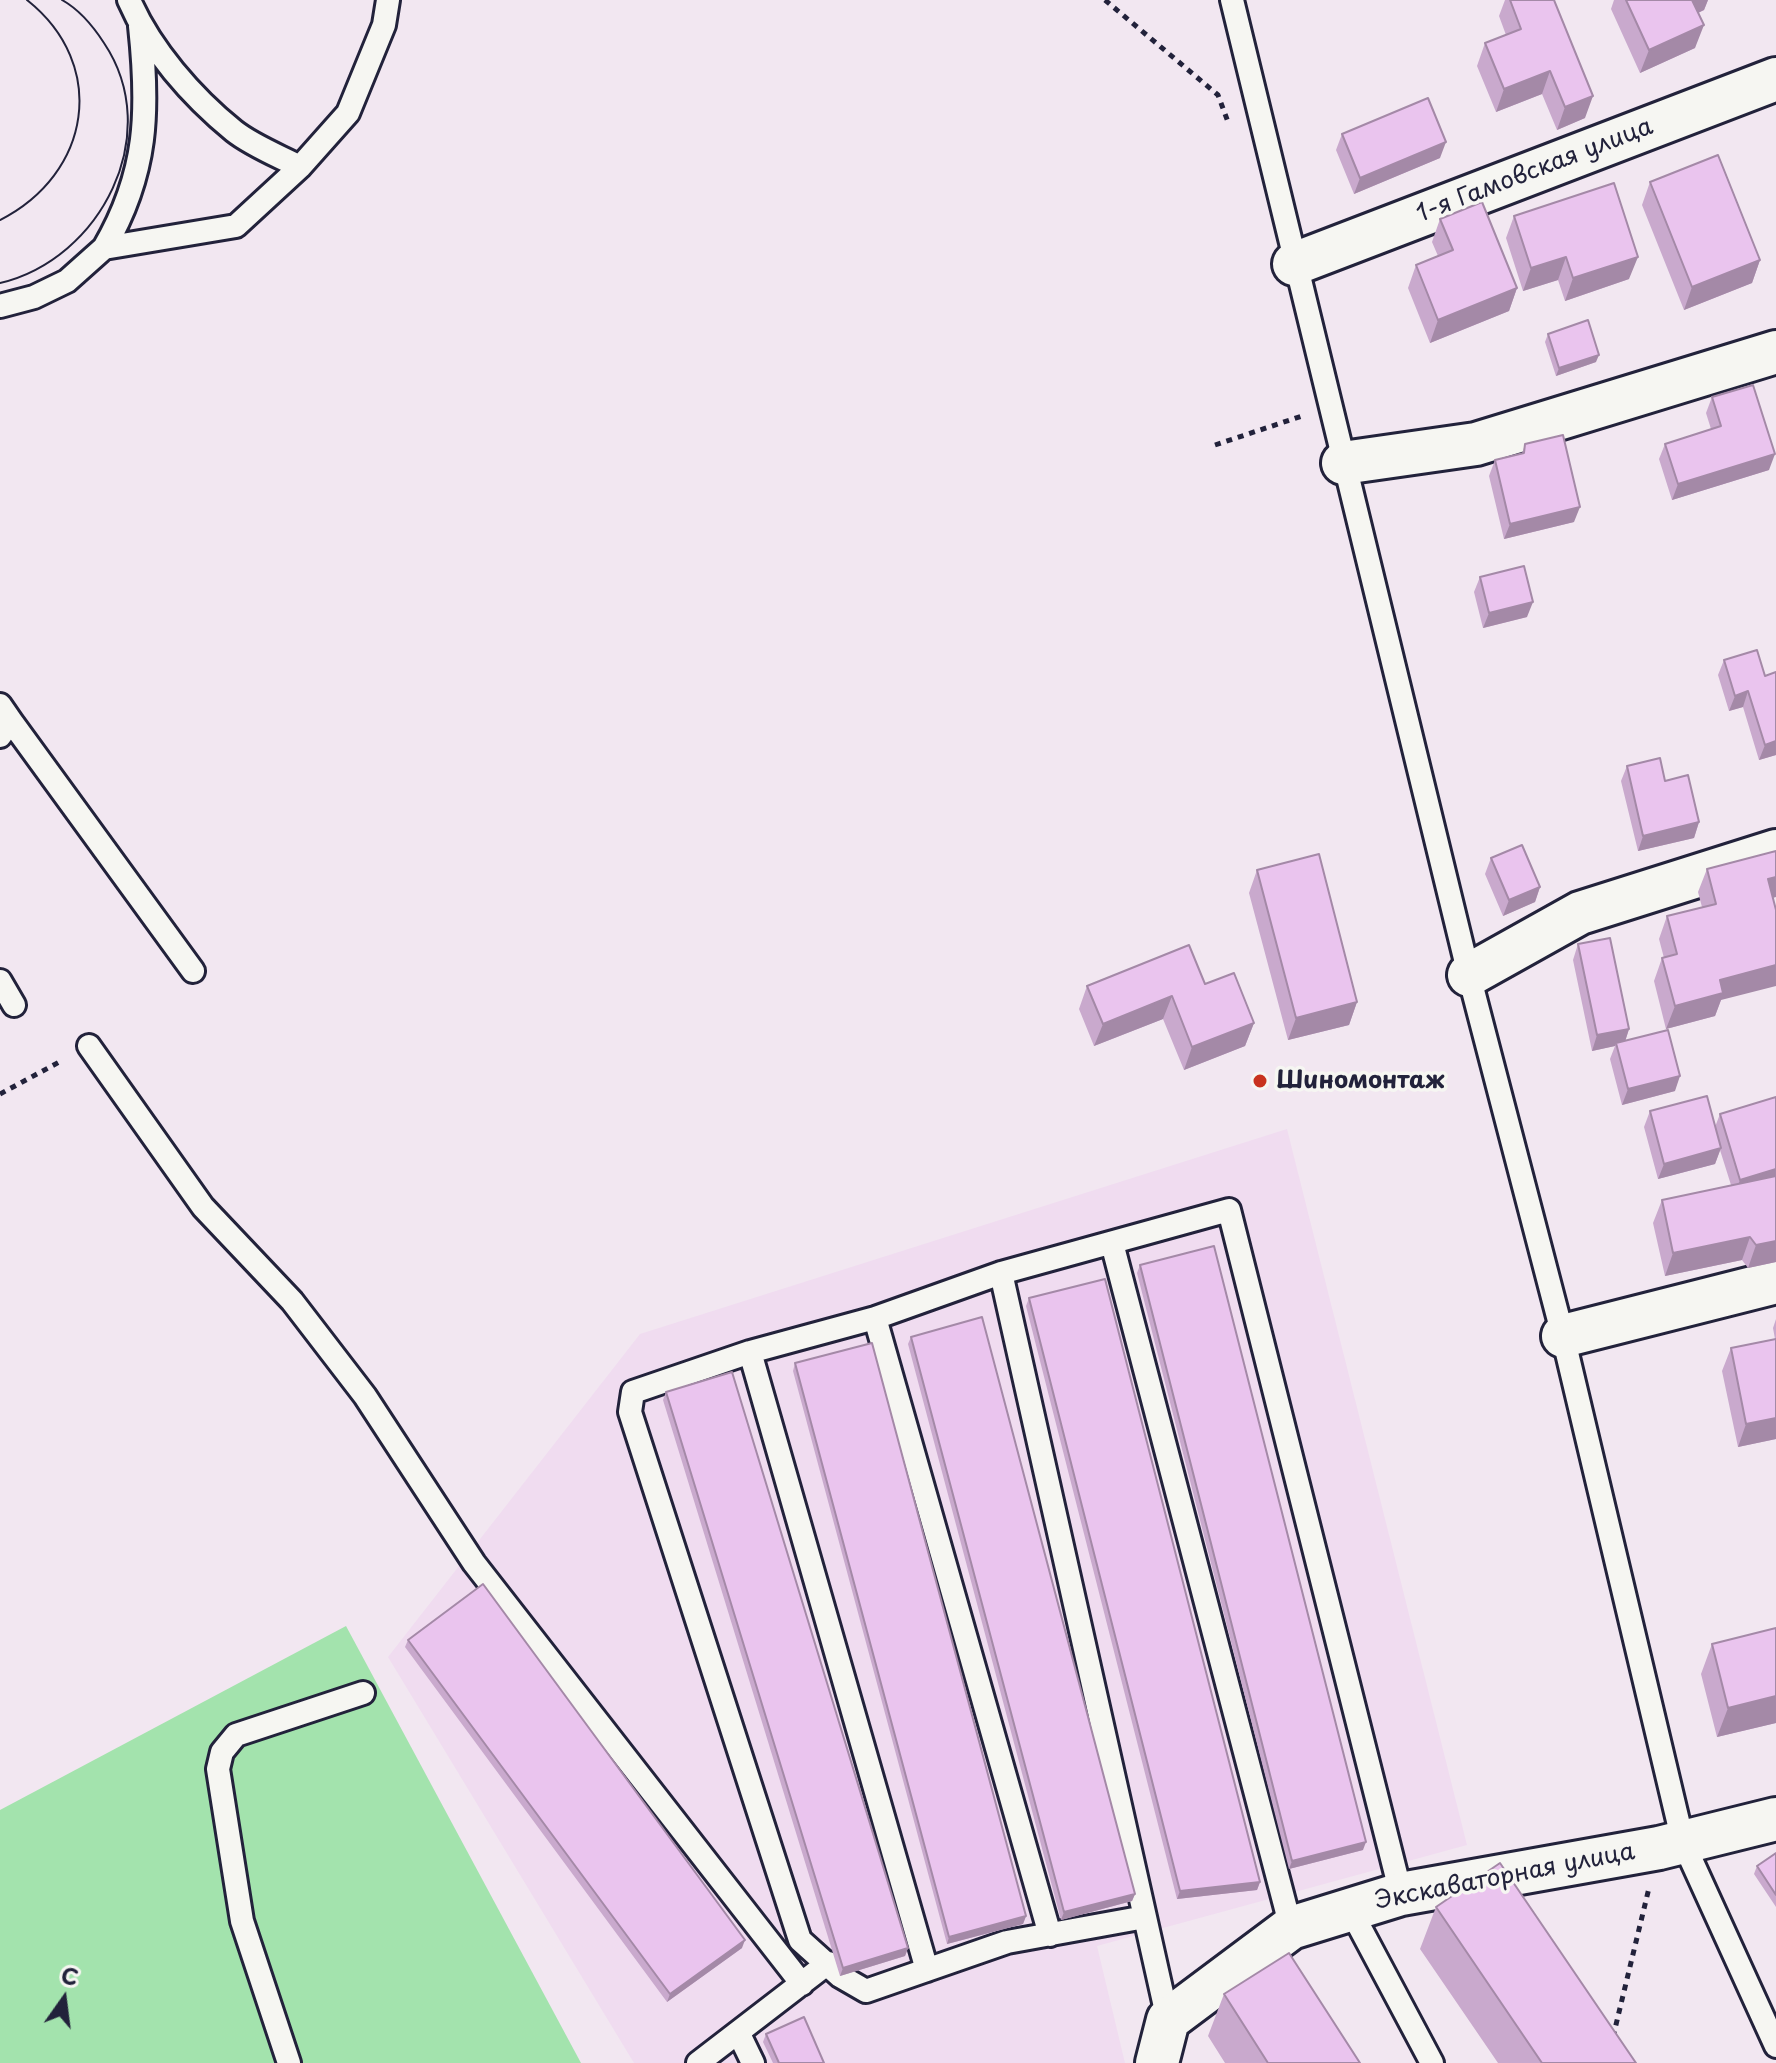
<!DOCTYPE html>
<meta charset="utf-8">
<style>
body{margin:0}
#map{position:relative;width:1776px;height:2063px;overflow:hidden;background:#f2e7f1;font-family:"Playpen Sans",sans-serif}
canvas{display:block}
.north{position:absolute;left:24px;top:1959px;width:80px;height:80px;-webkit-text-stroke:6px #f6f6f2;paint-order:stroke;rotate:14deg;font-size:22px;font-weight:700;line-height:32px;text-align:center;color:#22223b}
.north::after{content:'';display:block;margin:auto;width:28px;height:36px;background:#22223b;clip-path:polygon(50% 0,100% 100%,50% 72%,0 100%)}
</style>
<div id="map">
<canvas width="1776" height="2063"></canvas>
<div class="north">С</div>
</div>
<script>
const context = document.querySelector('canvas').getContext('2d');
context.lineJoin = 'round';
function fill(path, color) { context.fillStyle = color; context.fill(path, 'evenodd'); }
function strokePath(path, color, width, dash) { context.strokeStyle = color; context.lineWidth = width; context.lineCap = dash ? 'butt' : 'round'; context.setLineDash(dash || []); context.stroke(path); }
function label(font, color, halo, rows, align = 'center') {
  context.font = font + ' "Playpen Sans",sans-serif'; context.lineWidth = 7; context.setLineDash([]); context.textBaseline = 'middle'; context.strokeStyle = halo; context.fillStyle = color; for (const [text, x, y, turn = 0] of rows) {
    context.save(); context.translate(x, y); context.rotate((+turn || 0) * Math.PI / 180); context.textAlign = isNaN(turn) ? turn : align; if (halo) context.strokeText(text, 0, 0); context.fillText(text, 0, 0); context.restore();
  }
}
fill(new Path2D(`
 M1287,1129L1467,1845L1097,1946L1125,2063H634L388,1657L640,1334Z`), '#f0dcf0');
fill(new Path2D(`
 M346,1626L581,2063H0V1810Z`), '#a3e3ad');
const service = new Path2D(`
 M129,0C150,49 192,97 234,131C253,146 279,156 300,167
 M1232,0L1469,975L1563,1336L1683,1842L1776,2046
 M104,248C148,173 149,110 140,26
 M0,306L34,297L67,281L104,248L236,226L300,167L348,113L384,25L388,0
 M0,705L11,721L0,736
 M11,721L193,971
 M0,981L14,1005
 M89,1046L203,1207L292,1301L365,1396L474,1563L802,1984
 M1112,1243L1291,1928
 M1001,1273L1168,2020
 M875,1318L1050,1935
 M750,1352L927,1970
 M1350,1909L1432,2063
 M1145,1917L1007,1942L866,1991L840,1976L800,1940L630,1412L633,1392L750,1352L875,1318L1001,1273L1229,1210L1401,1894
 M739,2034L753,2063
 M289,2063L242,1921L218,1769L222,1752L236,1735L363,1693
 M698,2063L828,1963`);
const minor = new Path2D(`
 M1294,264L1776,79
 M1343,463L1476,444L1776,352
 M1469,975L1580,913L1776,851
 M1563,1336L1776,1282
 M1157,2063L1168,2020L1291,1928L1401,1894L1659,1848L1776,1819`);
strokePath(service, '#22223b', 28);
strokePath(minor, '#22223b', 48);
strokePath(new Path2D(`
 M1105,0L1218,95L1228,122
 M1215,445L1305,415
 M0,1094L63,1060
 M1613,2037L1649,1888`), '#22223b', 5, [6, 6]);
strokePath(service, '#f6f6f2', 22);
strokePath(minor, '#f6f6f2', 42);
strokePath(new Path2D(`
 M0,220C91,174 109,65 27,0
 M0,283C101,259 165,134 104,43C93,26 80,10 62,0`), '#22223b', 2);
fill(new Path2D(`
 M1505,0H1554L1585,118L1557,130L1542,94L1496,112L1477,66L1485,43L1506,35L1499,16Z
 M1614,0H1708L1704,10L1698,13L1695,48L1640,73L1611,9Z
 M1342,134L1440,158L1354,194L1336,150Z
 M1650,182L1760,260L1752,283L1684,310L1642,205Z
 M1514,216L1629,279L1565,301L1558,280L1523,291L1506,238Z
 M1440,219L1517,288L1509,311L1430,343L1408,288L1416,265L1438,256L1432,242Z
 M1548,334L1596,362L1556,376L1545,342Z
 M1712,397L1769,470L1672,500L1659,459L1665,444L1711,429L1706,413Z
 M1525,444L1574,522L1504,539L1489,476L1495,460L1522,454Z
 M1480,577L1527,617L1483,628L1474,592Z
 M1724,660L1765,676L1776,672V755L1759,760L1743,707L1729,711L1718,675Z
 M1627,766L1665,781L1699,822L1694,838L1638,851L1621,781Z
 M1491,858L1540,887L1535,902L1503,916L1485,874Z
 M1707,869L1773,898L1721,1000L1715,1016L1666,1029L1654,981L1662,958H1664L1659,939L1667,916L1702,907L1698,892Z
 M1257,870L1357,1002L1349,1025L1288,1040L1249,893Z
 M1578,944L1629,1029L1625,1041L1675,1091L1622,1105L1610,1059L1615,1046L1592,1051L1573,960Z
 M1205,984L1254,1023L1245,1046L1184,1070L1163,1019L1094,1046L1079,1009L1087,986Z
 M1650,1111L1715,1127L1720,1114L1776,1262L1748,1268L1742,1260L1665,1276L1653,1223L1662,1200L1731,1185L1720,1150L1715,1164L1658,1179L1644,1127Z
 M1140,1265L1363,1850L1289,1869L1137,1273Z
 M1029,1298L1260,1882L1257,1890L1177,1899L1026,1306Z
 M1776,1319V1439L1738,1447L1722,1371L1731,1348L1775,1339L1773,1328Z
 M911,1337L1135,1894L1132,1901L1061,1920L908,1344Z
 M795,1363L1026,1916L1023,1924L947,1944L793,1371Z
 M666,1392L908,1948L905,1956L840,1976L663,1400Z
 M1776,1628V1723L1717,1737L1701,1674L1712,1644Z
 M408,1640L742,1948L667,2002L405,1647Z
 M1776,1853V1907L1754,1874L1757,1866Z
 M1436,1907L1636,2063H1498L1420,1949Z
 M1224,1994L1360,2063H1225L1208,2036Z
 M766,2034L824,2063H773L763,2042Z`), '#c9a9cd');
fill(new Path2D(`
 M1690,0H1708L1704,10L1683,20Z
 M1704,25L1695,48L1640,73L1649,50Z
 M1550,71L1542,94L1496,112L1504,89Z
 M1593,96L1585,118L1557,130L1565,107Z
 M1446,142L1440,158L1354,194L1360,178Z
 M1566,257L1558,280L1523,291L1531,268Z
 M1638,257L1629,279L1565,301L1573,278Z
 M1760,260L1752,283L1684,310L1692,287Z
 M1517,288L1509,311L1430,343L1438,320Z
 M1599,355L1596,362L1556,376L1559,368Z
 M1775,454L1769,470L1672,500L1678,484Z
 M1580,507L1574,522L1504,539L1510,524Z
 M1533,602L1527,617L1483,628L1489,613Z
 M1748,691L1743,707L1729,711L1735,696Z
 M1776,741V755L1759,760L1765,745Z
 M1699,822L1694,838L1638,851L1643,836Z
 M1776,877V897L1759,902L1768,879Z
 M1540,887L1535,902L1503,916L1509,900Z
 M1776,965V986L1721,1000L1715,1016L1666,1029L1675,1006L1720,980Z
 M1172,996L1163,1019L1094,1046L1103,1024Z
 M1357,1002L1349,1025L1288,1040L1296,1018Z
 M1254,1023L1245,1046L1184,1070L1192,1047Z
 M1629,1029L1624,1045L1616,1043L1615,1046L1592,1051L1597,1035Z
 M1680,1076L1675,1091L1622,1105L1628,1089Z
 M1721,1148L1715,1164L1658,1179L1664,1164Z
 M1776,1169V1183L1734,1195L1740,1180Z
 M1750,1237L1742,1260L1665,1276L1673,1253Z
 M1776,1241V1262L1748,1268L1756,1245Z
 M1776,1418V1439L1738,1447L1746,1424Z
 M1776,1696V1723L1717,1737L1728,1708Z
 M1366,1842L1363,1850L1289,1869L1292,1861Z
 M1260,1882L1257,1890L1177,1899L1180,1891Z
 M1135,1894L1132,1901L1061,1920L1064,1912Z
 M1026,1916L1023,1924L947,1944L949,1937Z
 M745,1940L742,1948L667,2002L670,1994Z
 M908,1948L905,1956L840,1976L843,1968Z`), '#a489a7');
const building = new Path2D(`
 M1510,0H1554L1593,96L1565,107L1550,71L1504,89L1485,43L1521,29Z
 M1626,0H1692L1704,25L1649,50Z
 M1428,98L1446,142L1360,178L1342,134Z
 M1718,155L1760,260L1692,287L1650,182Z
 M1614,183L1638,257L1573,278L1566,257L1531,268L1514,216Z
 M1482,202L1517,288L1438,320L1416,265L1453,250L1440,219Z
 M1588,320L1599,355L1559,368L1548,334Z
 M1753,385L1775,454L1678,484L1665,444L1721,426L1712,397Z
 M1563,435L1580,507L1510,524L1495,460L1524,453L1525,444Z
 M1524,566L1533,602L1489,613L1480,577Z
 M1757,650L1765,676L1776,672V741L1765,745L1748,691L1735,696L1724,660Z
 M1660,758L1665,781L1688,775L1699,822L1643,836L1627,766Z
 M1522,845L1540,887L1509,900L1491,858Z
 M1776,851V877L1768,879L1776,910V965L1720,980L1723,993L1675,1006L1662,958L1677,954L1667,916L1716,904L1707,869Z
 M1319,854L1357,1002L1296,1018L1257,870Z
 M1610,938L1629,1029L1597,1035L1578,944Z
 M1189,945L1205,984L1234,973L1254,1023L1192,1047L1172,996L1103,1024L1087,986Z
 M1668,1030L1680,1076L1628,1089L1616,1043Z
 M1707,1096L1721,1148L1664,1164L1650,1111Z
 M1776,1097V1169L1740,1180L1720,1114Z
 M1776,1176V1241L1756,1245L1750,1237L1673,1253L1662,1200Z
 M1214,1246L1366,1842L1292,1861L1140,1265Z
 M1105,1279L1260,1882L1180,1891L1029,1298Z
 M982,1317L1135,1894L1064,1912L911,1337Z
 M1776,1339V1418L1746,1424L1731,1348Z
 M872,1343L1026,1916L949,1937L795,1363Z
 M732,1372L908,1948L843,1968L666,1392Z
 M483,1584L745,1940L670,1994L408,1640Z
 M1776,1628V1696L1728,1708L1712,1644Z
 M1776,1853V1895L1757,1866Z
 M1500,1863L1636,2063H1542L1436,1907Z
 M1289,1953L1360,2063H1268L1224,1994Z
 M804,2017L824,2063H779L766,2034Z`);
fill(building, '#eac4ee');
strokePath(building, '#a489a7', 2);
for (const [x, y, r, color] of [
 [1260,1081,8,"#c8321e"]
]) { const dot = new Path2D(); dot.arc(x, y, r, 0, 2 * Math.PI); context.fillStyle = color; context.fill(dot); strokePath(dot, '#f6f6f2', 3); }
label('24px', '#22223b', '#f6f6f2', [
 ["1-я Гамовская улица",1535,171,-21],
 ["Экскаваторная улица",1505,1877,-11]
]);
label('bold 24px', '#22223b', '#f6f6f2', [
 ["Шиномонтаж",1276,1081]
], 'left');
</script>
